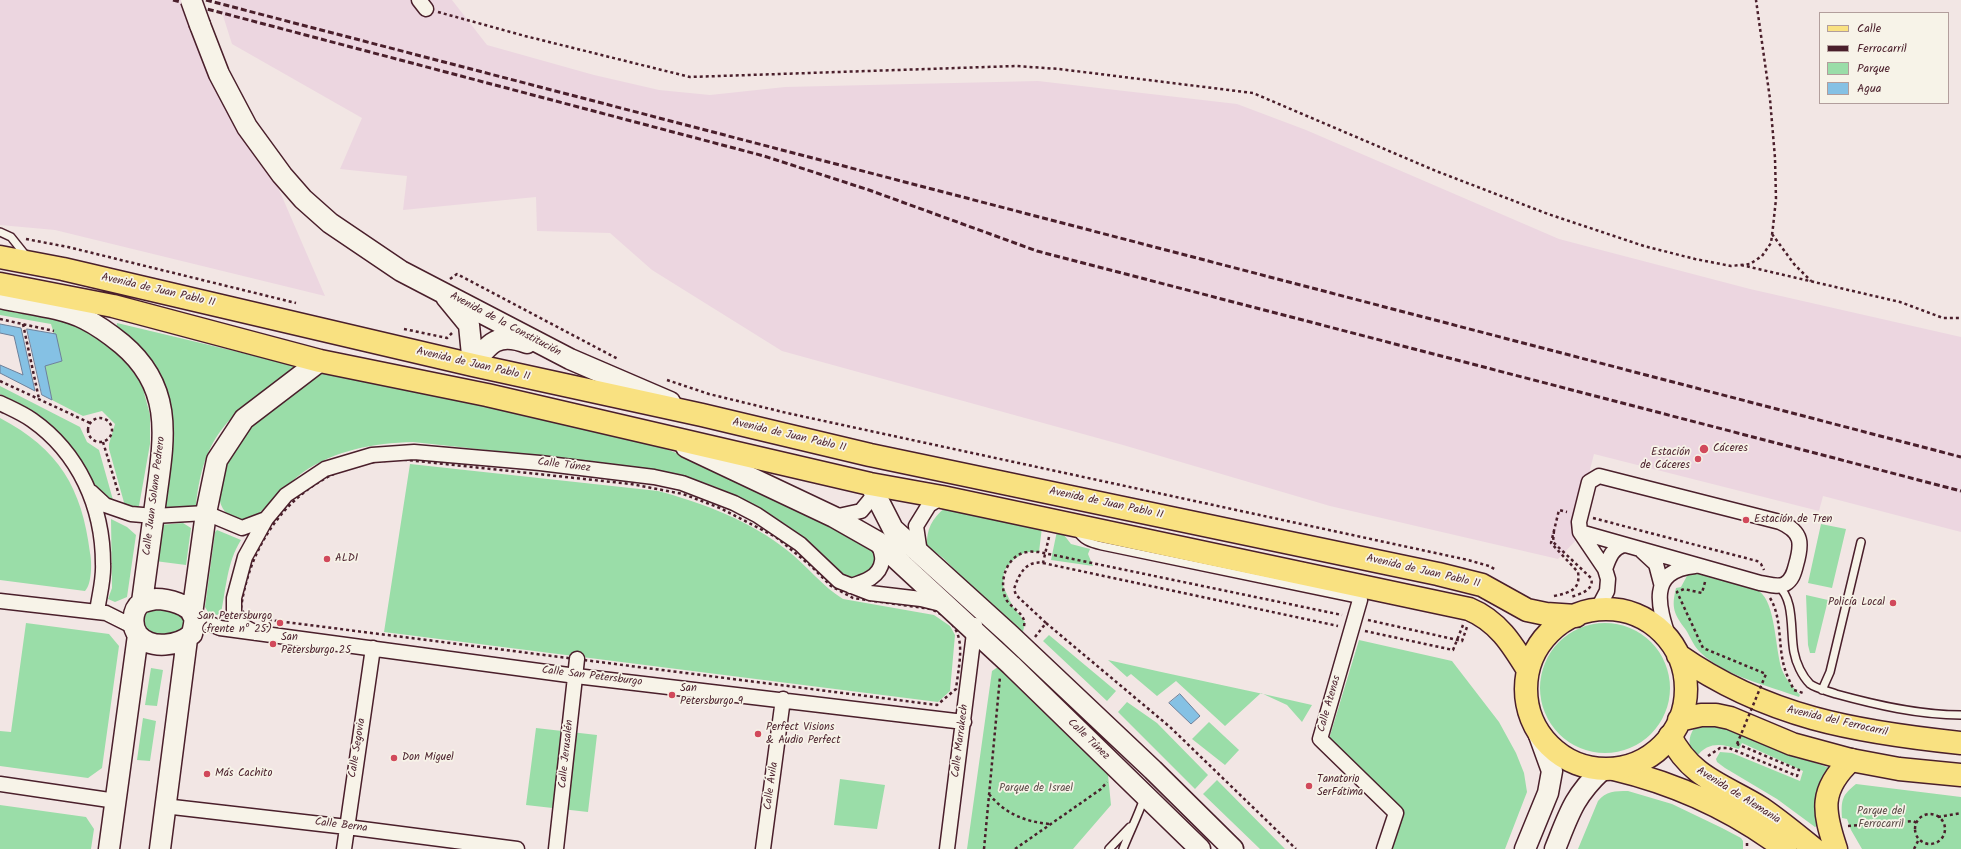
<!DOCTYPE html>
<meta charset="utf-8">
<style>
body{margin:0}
#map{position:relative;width:1961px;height:849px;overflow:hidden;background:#f2e6e4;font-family:Kalam,sans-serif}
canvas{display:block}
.legend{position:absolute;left:1819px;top:12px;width:130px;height:92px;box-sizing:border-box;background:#f7f3e8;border:1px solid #b29e9c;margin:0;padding:5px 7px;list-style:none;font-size:12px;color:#4a1f2b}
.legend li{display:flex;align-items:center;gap:8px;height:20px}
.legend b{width:20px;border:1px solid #b29e9c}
</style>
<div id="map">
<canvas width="1961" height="849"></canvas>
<ul class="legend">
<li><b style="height:5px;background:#f9e181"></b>Calle</li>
<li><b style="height:5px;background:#4a1f2b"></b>Ferrocarril</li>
<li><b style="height:11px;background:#9adda8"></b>Parque</li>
<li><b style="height:11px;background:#85c1e4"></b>Agua</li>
</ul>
</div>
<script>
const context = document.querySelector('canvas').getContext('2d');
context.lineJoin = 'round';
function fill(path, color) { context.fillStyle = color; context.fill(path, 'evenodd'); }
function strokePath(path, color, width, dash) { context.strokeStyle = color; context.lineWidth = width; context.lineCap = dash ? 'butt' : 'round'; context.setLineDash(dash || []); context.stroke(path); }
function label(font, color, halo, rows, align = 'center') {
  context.font = font + ' Kalam,sans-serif'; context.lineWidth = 3.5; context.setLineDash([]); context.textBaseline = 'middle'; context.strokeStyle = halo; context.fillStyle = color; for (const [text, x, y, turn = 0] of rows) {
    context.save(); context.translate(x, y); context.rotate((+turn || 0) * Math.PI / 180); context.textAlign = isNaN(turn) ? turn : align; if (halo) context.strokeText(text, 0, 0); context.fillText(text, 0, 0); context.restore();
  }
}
fill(new Path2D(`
 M0,0H197L325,296L55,230L0,225Z
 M218,0H452L487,45L594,75L659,90L710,95L785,87L1038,81L1237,104L1306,130L1559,239L1750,289L1961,337V532L1823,496L1819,511L1594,454L1583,497L1580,536L1558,559L1330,506L1123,445L782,351L652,270L610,233L537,231L536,197L403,210L407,176L340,169L362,118L232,44Z`), '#ecd6e0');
fill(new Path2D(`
 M0,305L53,315L92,329L119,351L142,385L150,415V444L139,506H125L109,449V444L115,424L102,411L83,416L52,400L44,366L62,361L51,324L0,315Z
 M117,323L297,366C238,411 204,425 196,506L163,509L171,426L116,329Z
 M328,372L647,442L703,463L807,513L875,550C878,567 864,583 846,576C836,571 822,553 813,545C788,525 763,509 734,495C686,471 631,467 579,460C524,454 468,448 413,442C374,443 335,450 302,473C285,485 270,506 255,516C248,520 238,521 232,517C200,499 236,440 253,422C258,416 266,412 273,407C290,395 307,377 328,372Z
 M0,386L80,427L87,442L99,450L113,500L99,493L80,458L59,433L25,407L0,394Z
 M0,418C59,449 82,488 90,553C92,562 92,584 85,591L0,580Z
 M410,464L658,491C703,503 751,521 788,551C807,566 822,586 843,599L934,615L950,626L955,635L950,691L938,702L384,632Z
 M945,508L1042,527L1039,552H1025L1013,560L1004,571L1003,586L1013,607L1025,622L1023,632L974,589L943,558L927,546C926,530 932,518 945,508Z
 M111,519L127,527L136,535L127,597L115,602L108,599L112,588Z
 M183,523L191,528L186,565L155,561L160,525Z
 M1821,524L1846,529L1832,588L1808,583Z
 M217,530L241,540C227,562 226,589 221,613L217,615L208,612L205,607L215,532Z
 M1057,531L1064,535L1071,544L1090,549L1088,554L1093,566L1051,560Z
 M1698,572L1707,573L1711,578C1726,581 1746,582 1759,591C1776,603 1775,650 1782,670C1786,680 1793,687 1800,695L1799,697C1769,686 1725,676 1701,653C1694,647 1691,638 1686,630C1674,614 1671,608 1676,588L1681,587L1688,574Z
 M1806,595L1828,600L1815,653H1810L1808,645Z
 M161,607L184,614L186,625L183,632L161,637L142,627V617L151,609Z
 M26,623L109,634L119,646L102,768L88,778L0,766V731L11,732Z
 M1540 688a65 65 0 1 1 130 0a65 65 0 1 1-130 0Z
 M1049,635L1116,691L1107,701L1043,641Z
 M1359,640L1452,661L1499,722L1516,753L1524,773L1527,792L1505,849H1389L1401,810L1329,739Z
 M1108,660C1176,676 1244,689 1312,705L1302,722L1287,705L1261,693L1225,726L1176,681L1157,696L1131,674L1127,677Z
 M998,667L1108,775L1111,805L1073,849H967L992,671Z
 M151,668L163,670L157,706L145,705Z
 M1127,702L1157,723L1208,775L1195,789L1118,712Z
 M143,718L156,721L150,761L137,760Z
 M1209,722L1239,750L1225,765L1192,739Z
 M1704,725H1724L1768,747L1830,768L1819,825L1815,827L1777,799L1725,768L1717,762L1716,759L1720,752L1732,753L1800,781L1803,771L1742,743L1739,749C1721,744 1709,741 1696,757C1688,747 1687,738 1695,727Z
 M536,728L597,735L588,812L526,805Z
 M840,779L885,785L877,829L834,825Z
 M1217,780L1285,849H1260L1203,794Z
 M1856,784L1961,797V849H1862L1851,830L1847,819L1842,818C1841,800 1842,795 1856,784Z
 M1628,791L1672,804L1722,828L1741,838L1743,841V849H1578L1598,801C1606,791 1615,791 1628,791Z
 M0,805L86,817L94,829L91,849H0Z`), '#9adda8');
const water = new Path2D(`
 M0,324L21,328L35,391L0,373V365L23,375L14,336L0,333Z
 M27,329L56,334L62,361L45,366L52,400L42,395Z
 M1180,694L1200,716L1191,724L1169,703Z`);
fill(water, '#85c1e4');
strokePath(water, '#6d809a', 1);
const lane = new Path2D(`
 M0,232L11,237L27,257
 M1076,530C1083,541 1089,543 1102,546L1362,600
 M1778,586C1795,599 1790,632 1794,652C1796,663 1802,676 1810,684C1817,689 1828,691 1836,694C1876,705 1919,715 1961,715
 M1822,690L1830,672L1861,542
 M1109,849L1130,827
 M1123,849C1130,831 1138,816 1144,798`);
const street = new Path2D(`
 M419,0L426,9
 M0,403C10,408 22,413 32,420C79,453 103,507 103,564C104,579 99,596 97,612
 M91,492L105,505L131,514L154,516L206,513L242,528L266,519
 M834,517L861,511L875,494
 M1580,532L1760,583C1768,584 1778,588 1785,584C1792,580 1794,573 1796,565C1802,544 1803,532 1780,522L1599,476L1589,482L1579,522L1580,532L1605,569L1608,579L1607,591L1597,610
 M1642,551L1656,564L1661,583
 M920,553L916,526L929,505L942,497
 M1605,569C1609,558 1612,548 1624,545
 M851,586C864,582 880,577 882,561C883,556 880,548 878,542
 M1360,600L1320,739L1396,813L1384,849
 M0,601L106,613L134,627
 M194,617L220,628L576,676L964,722
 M256,633L239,624L234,617V598L245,557L266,519L286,495L325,469L372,455L414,452L540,463L654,477L682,483L734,503L757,515L800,544L839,581L870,593L921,599L945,605
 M1670,642C1659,608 1646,571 1695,566
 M0,784L116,801
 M164,806L347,827L517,849
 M344,849L373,648
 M556,849L577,659
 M763,849L783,699
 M947,849L975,625`);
const secondary = new Path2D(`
 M200,25L219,74L247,127L282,175L303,199L330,223L401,271L570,359L670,402
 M446,297L469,325L473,365
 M0,298C26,304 61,307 85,319C99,326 111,335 122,344C172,386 165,434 157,491C152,528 147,565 142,602
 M473,365C489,343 498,332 527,343
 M686,447L834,517L878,542L1011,665L1200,849
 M870,484L893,529L1009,634L1153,770L1233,849
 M156,599C166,599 192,604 194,618C195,622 193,629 192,634C179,646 151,650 138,635C131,626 132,610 141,603C145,601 151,600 156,599Z
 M192,614L206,513L217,460L244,419L320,361
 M109,849L138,635
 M160,849L187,639
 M1525,849L1548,793L1552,771L1539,735
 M1555,849C1569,814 1574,796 1602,770`);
const primary = new Path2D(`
 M1670,736C1691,778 1724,785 1761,808C1780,821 1797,835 1814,849
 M1614,769C1677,784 1734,810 1785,849
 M1836,849C1823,811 1819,790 1851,760`);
const highway = new Path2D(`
 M0,257L63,269L473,365L702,415L870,455L1438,574L1482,585L1527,610L1546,614L1576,616
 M0,284L113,306L320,361L487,395L870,484L942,497L1469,609C1498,621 1512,644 1528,670
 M1526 689a80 80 0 1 1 160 0a80 80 0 1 1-160 0Z
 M1678,655C1767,717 1855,732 1961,743
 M1679,720L1701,715H1716L1730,718L1792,744L1851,760L1899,769L1961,775`);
strokePath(lane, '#4a1f2b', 10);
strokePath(street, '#4a1f2b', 17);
strokePath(secondary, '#4a1f2b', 23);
strokePath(primary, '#4a1f2b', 25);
strokePath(highway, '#4a1f2b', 25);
strokePath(new Path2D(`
 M438,12L525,36L690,77L1016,66L1059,69L1253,93L1436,171L1548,214L1644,246L1695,259L1731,266L1750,264L1762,256L1771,243L1773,227L1776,199L1775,158L1770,99L1756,0
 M1772,234L1794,264L1811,281
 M26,239L68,247L296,303
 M1741,265L1900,302L1943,318H1961
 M450,279L457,274L618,359
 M0,319L54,331
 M23,324L39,399
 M404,329L447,338L453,332
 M667,380L709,394L787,413L1468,560L1489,566L1496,570
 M0,381L90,423
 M88 430a12 12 0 1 1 24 0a12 12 0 1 1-24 0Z
 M103,442L119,495
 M398,459L631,484L683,494L720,508L776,537L811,566L831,586L853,598L931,609C970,626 960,655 956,689L937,705L246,617L241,608C250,541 293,481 362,464C373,462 386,461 398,459Z
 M1593,518L1757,561L1761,564L1764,570
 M1554,531L1553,542L1591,578C1595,590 1580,594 1571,597
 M1043,563L1338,626
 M1705,582L1702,593L1684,589L1677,592L1703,648L1766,674
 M1554,596C1569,593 1581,590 1578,572L1551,543L1559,510L1567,512
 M1770,598C1782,617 1778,645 1784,666C1786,674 1790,682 1794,690L1803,693
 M1368,620L1462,641L1467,627
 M1046,623L1170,727L1296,849
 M1024,626C1027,613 1009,608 1005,597C999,580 1007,555 1027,552C1031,551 1035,552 1039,552L1342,615
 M1365,631L1453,650L1463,625
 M1035,637L1046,623L1016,595L1014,589C1019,574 1026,560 1043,563L1049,537
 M1708,756L1720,748H1729L1797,776L1799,770L1737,744
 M989,794C1005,814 1026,822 1050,824
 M1915 829a15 15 0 1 1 30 0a15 15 0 1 1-30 0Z
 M1938,817L1961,813
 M1848,826L1913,821L1917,823
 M1747,843V849
 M984,849L1000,677
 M1015,849L1101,789L1107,782
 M1914,849L1919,839`), '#4a1f2b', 2.5, [3, 3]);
strokePath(lane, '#f7f3e8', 7);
strokePath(street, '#f7f3e8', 14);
strokePath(secondary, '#f7f3e8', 20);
strokePath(primary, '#f9e181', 22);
strokePath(highway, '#f9e181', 22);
strokePath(new Path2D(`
 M173,0L764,156L869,190L1037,251L1961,491
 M206,0L1961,457`), '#4a1f2b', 3, [6, 3]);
const secondaryBridge = new Path2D(`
 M191,0L200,25`);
strokePath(secondaryBridge, '#4a1f2b', 23, []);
strokePath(new Path2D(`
 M1737,744L1766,674`), '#4a1f2b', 2.5, [3, 3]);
strokePath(secondaryBridge, '#f7f3e8', 20);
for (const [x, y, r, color] of [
 [1704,449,5,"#d1495b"],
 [1698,459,4,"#d1495b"],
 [1746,520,4,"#d1495b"],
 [327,559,4,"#d1495b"],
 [1893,603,4,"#d1495b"],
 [280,623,4,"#d1495b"],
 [273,644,4,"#d1495b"],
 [672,695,4,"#d1495b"],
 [758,734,4,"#d1495b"],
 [394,758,4,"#d1495b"],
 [207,774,4,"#d1495b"],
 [1309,786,4,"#d1495b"]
]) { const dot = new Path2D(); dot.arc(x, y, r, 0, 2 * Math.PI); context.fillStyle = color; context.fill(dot); strokePath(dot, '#f7f3e8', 1.5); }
label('11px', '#4a1f2b', '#f7f3e8', [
 ["Avenida de Juan Pablo II",158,291,13],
 ["Avenida de la Constitución",505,325,28],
 ["Avenida de Juan Pablo II",473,365,13],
 ["Avenida de Juan Pablo II",789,436,13],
 ["Calle Túnez",564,466,7],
 ["Calle Juan Solano Pedrero",155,496,-83],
 ["Avenida de Juan Pablo II",1106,504,12],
 ["Avenida de Juan Pablo II",1423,572,13],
 ["Calle San Petersburgo",592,677,7],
 ["Calle Atenas",1330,704,-74],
 ["Avenida del Ferrocarril",1837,722,13],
 ["Calle Túnez",1088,740,44],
 ["Calle Marrakech",961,741,-83],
 ["Calle Segovia",358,748,-81],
 ["Calle Jerusalén",567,754,-84],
 ["Calle Ávila",772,786,-82],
 ["Avenida de Alemania",1738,796,32],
 ["Calle Berna",341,826,7]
]);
label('11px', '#4a1f2b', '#f7f3e8', [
 ["Cáceres",1713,449],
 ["Estación",1690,453,"right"],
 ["de Cáceres",1690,466,"right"],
 ["Estación de Tren",1754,520],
 ["ALDI",335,559],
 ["Policía Local",1885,603,"right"],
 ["San Petersburgo",272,617,"right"],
 ["(frente nº 25)",272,630,"right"],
 ["San",281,638],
 ["Petersburgo 25",281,651],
 ["San",680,689],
 ["Petersburgo 9",680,702],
 ["Perfect Visions",766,728],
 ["& Audio Perfect",766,741],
 ["Don Miguel",402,758],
 ["Más Cachito",215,774],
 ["Tanatorio",1317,780],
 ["SerFátima",1317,793]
], 'left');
label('11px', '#5e4e4a', '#f7f3e8', [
 ["Parque de Israel",1036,789],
 ["Parque del",1881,812],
 ["Ferrocarril",1881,825]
]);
</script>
